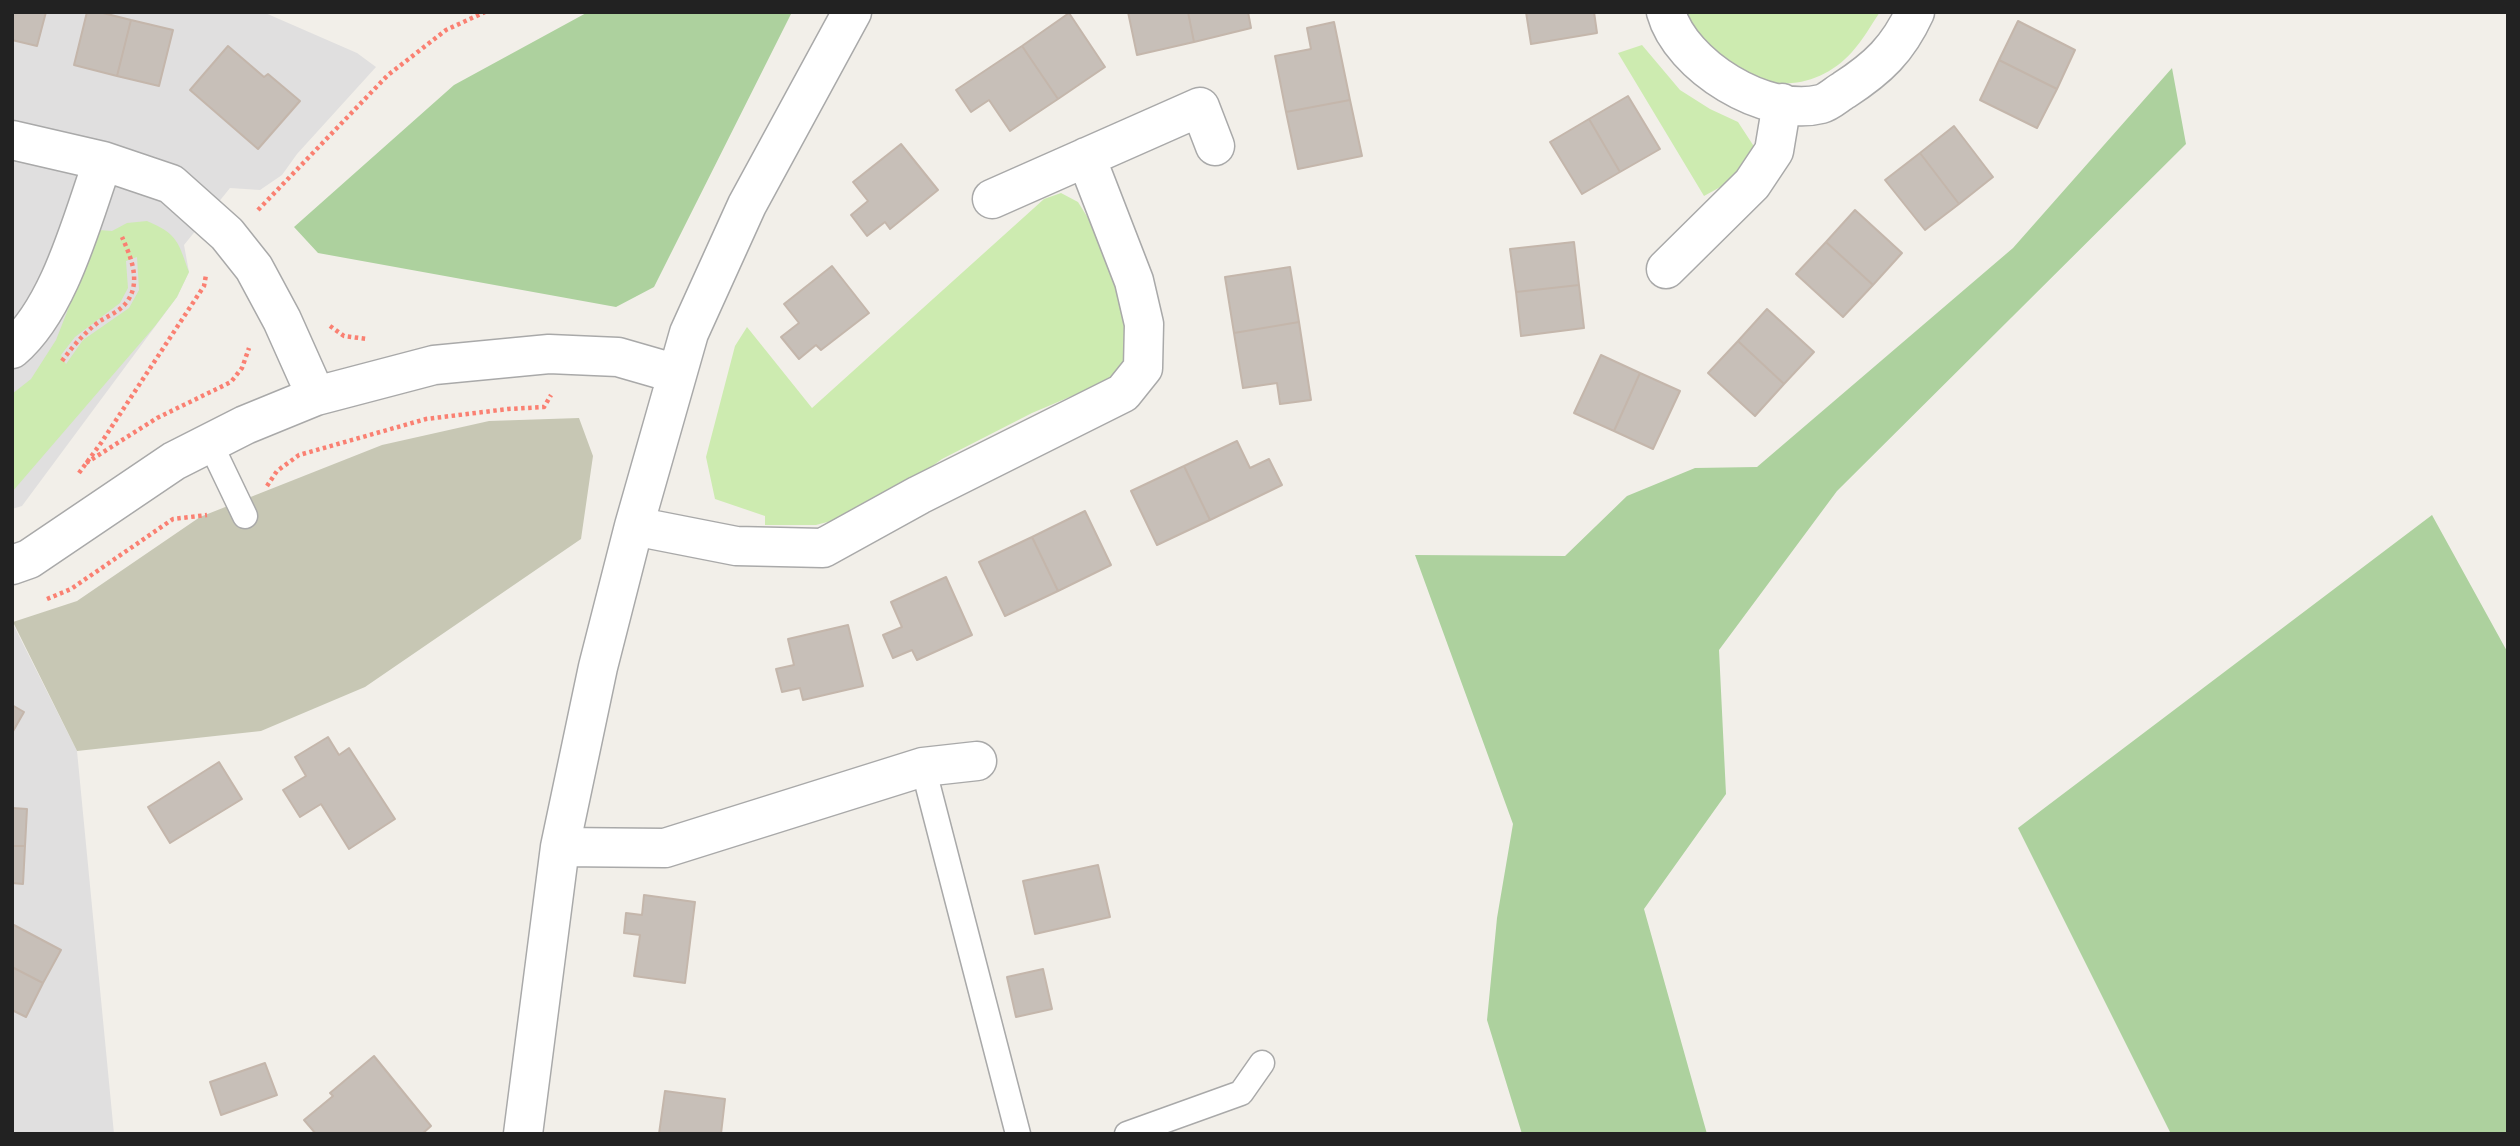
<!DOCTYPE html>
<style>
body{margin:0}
#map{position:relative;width:2520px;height:1146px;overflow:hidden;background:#f2efe9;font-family:Lato,sans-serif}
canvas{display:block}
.frame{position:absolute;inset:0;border:14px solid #222;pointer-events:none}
</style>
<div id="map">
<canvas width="2520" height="1146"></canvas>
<div class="frame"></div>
</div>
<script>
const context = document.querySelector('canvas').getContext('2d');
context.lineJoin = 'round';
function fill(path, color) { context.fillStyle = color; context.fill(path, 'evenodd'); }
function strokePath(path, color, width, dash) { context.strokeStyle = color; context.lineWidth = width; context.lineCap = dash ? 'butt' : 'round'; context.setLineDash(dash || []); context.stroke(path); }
fill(new Path2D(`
 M12,12H263L357,53L376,67L297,154L282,175L260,190L230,188L184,245L189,272L177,297L22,506L12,509Z
 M12,622L77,751L114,1134H12Z`), '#e0dfdf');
fill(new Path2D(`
 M579,418L593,456L581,539L365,687L261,731L77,751L13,622L77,601L200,517L382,445L489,421Z`), '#c7c7b4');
fill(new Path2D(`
 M1672,12H1880C1871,25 1863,40 1852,52C1822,86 1774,93 1735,71C1718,61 1688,27 1672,12Z
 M1642,45L1680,90L1710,109L1738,122L1755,148L1735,179L1704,196L1618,53Z
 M1061,193L1078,202L1093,226L1125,296L1131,361L1112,379L1032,413L942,459L881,503L846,517L816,525H765V516L715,499L706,457L735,346L747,327L812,408L1044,199Z
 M147,221C178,234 178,242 189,272L177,297L155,326L12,492V394L31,379L56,340L99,230L112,231L127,223ZM137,257L139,290L129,308L83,340L66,364L61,355L75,337L120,303L128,288L126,261Z`), '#cdebb0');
fill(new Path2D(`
 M588,12H792L654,287L616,307L318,253L294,227L454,85Z
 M2172,68L2186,144L1837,491L1719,650L1726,794L1644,909L1707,1134H1522L1487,1020L1497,918L1513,824L1415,555L1565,556L1627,496L1695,468L1757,467L2013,248Z
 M2432,515L2508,653V1134H2171L2018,828Z`), '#add19e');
const building = new Path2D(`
 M12,12H46L37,46L12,40Z
 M87,12H99L131,20L117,76L74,65Z
 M1128,12H1188L1194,42L1137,55Z
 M1188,12H1248L1251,28L1194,42Z
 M1526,12H1594L1597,33L1531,44Z
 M1069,13L1105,67L1058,99L1022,46Z
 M131,20L173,30L159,86L117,76Z
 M2018,21L2075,50L2057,89L1999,60Z
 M1334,22L1350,100L1286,112L1275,56L1311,49L1307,28Z
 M228,46L264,77L268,74L300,101L258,149L190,90Z
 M1022,46L1058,99L1010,131L989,100L971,112L956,90Z
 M1999,60L2057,89L2037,128L1980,100Z
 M1628,96L1660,149L1620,172L1589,119Z
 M1350,100L1362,156L1298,169L1286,112Z
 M1589,119L1620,172L1582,194L1550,142Z
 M1954,126L1993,177L1959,204L1920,153Z
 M901,144L938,190L890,229L885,222L867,236L851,215L868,201L853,182Z
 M1920,153L1959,204L1925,230L1885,180Z
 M1855,210L1902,253L1873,285L1826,242Z
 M1574,242L1579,285L1516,292L1510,249Z
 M1826,242L1873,285L1843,317L1796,274Z
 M832,266L869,313L821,350L816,345L799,359L781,337L799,323L784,304Z
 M1290,267L1299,322L1234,333L1225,277Z
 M1579,285L1584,328L1521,336L1516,292Z
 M1767,309L1814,352L1784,384L1738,341Z
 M1299,322L1311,400L1280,404L1277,383L1243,388L1234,333Z
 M1738,341L1784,384L1755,416L1708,373Z
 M1601,355L1640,373L1614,431L1574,413Z
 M1640,373L1680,391L1653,449L1614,431Z
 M1237,441L1250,468L1269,459L1282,485L1210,520L1184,466Z
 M1184,466L1210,520L1157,545L1131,491Z
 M1085,511L1111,565L1058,591L1032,537Z
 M1032,537L1058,591L1005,616L979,562Z
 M946,577L972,635L917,660L912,650L893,658L883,635L902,627L891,602Z
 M848,625L863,686L803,700L800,688L782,692L776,669L794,665L788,639Z
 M12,705L24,712L12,733Z
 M328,737L339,755L349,748L395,819L349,849L321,804L300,817L283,790L306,776L295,757Z
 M219,762L242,799L170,843L148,807Z
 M12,808L27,809L25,846H12Z
 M12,846H25L23,884L12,883Z
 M1098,865L1110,917L1035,934L1023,881Z
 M644,895L695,902L685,983L634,976L640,935L624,933L626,913L642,915Z
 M12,924L61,950L43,983L12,967Z
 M12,967L43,983L26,1017L12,1010Z
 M1043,969L1052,1009L1016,1017L1007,977Z
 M374,1056L431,1126L422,1134H316L304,1120L333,1096L330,1093Z
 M265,1063L277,1095L221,1115L210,1082Z
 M665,1091L725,1099L721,1134H659Z`);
fill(building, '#c7bfb8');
strokePath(building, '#c4b6ab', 2);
const lane = new Path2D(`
 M210,443L245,516
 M923,767L1018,1134
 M1127,1134L1241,1093L1262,1063`);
const street = new Path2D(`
 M1666,12C1681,66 1766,118 1821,104C1829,102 1837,94 1844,90C1878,68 1898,49 1915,12
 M12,140L103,161L171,184L227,234L254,268L282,320L316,396
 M992,199L1200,107L1215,146
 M1666,269L1752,184L1774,151L1782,103
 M12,349C60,308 82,219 103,161
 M634,526L736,546L823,548L919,495L1123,393L1143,368L1144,324L1134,281L1086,157
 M12,565L29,559L174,461L245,425L316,396L434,365L549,354L618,357L677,374
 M560,847L665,848L923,767L977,761
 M523,1134L560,847L598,667L634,526L689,333L747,205L852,12`);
strokePath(lane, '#a9a9a9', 27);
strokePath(street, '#a9a9a9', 41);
strokePath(new Path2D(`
 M258,210L388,75L446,30L485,12
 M330,326L344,336L367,339
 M62,361C73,346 85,332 100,321C108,316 120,311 126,303C142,283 131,257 122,237
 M86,463L157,418L231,382L242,368L249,348
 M79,473L101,443L204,286L206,275
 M267,486L277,471L299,455L426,419L508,409L544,407L551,395
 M47,599L71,589L173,519L207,515`), '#fa8072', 4.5, [3.5, 3.5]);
strokePath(lane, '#fff', 24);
strokePath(street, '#fff', 38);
</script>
